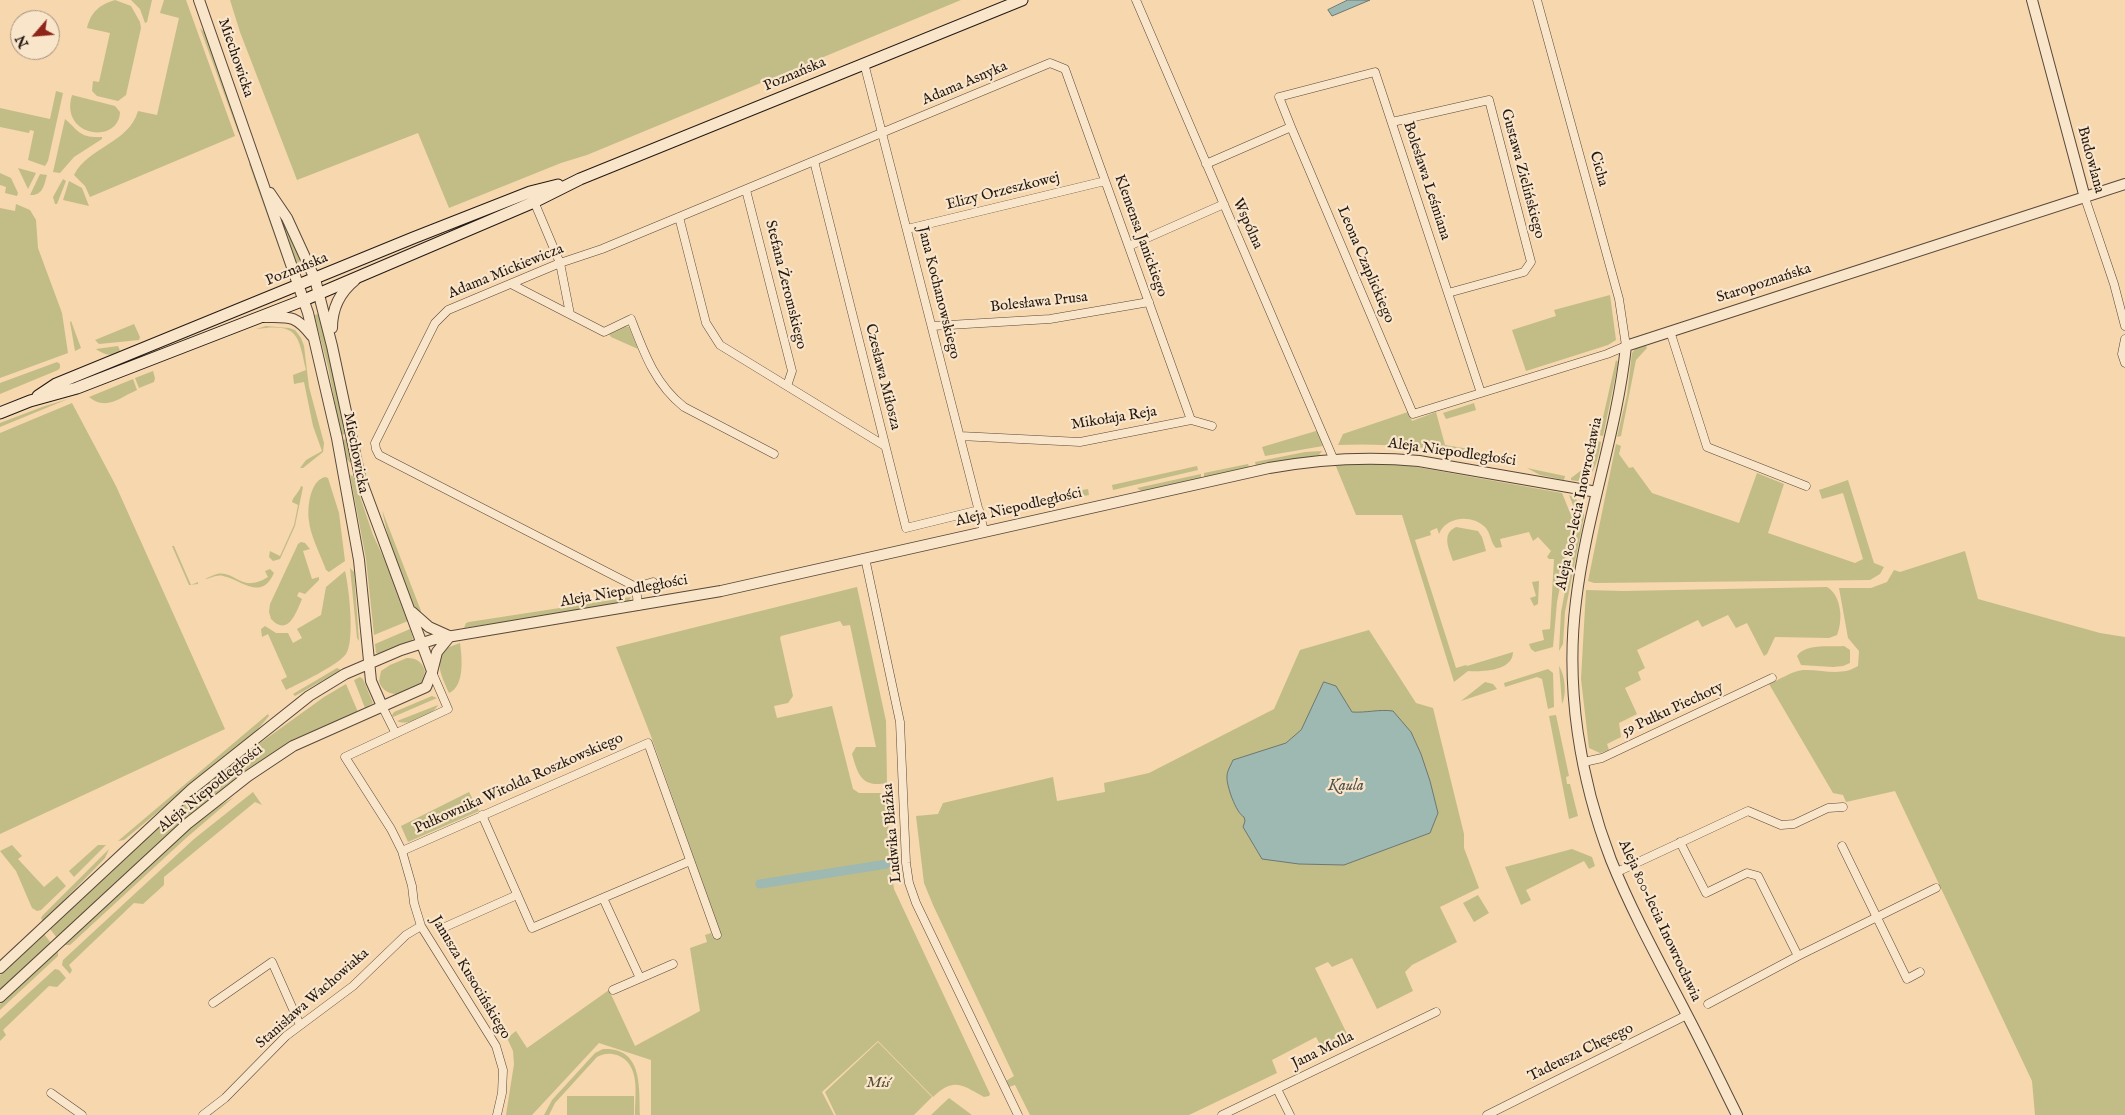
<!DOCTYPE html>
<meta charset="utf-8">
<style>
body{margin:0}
#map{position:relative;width:2125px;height:1115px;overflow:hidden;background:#f6d7ae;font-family:"IM FELL English",serif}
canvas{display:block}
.north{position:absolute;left:10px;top:10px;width:50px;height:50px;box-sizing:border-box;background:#f9e5ca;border:1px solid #a49381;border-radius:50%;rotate:243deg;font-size:14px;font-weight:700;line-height:20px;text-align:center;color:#241913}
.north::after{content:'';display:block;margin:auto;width:18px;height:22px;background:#8f2418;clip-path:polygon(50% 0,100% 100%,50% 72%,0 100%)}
</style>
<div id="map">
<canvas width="2125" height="1115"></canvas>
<div class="north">N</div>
</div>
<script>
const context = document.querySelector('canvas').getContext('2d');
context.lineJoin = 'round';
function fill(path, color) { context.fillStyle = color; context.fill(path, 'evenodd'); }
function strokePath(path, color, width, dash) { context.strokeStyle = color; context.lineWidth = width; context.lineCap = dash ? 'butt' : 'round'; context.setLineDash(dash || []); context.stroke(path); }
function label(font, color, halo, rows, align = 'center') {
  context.font = font + ' "IM FELL English",serif'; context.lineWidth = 4.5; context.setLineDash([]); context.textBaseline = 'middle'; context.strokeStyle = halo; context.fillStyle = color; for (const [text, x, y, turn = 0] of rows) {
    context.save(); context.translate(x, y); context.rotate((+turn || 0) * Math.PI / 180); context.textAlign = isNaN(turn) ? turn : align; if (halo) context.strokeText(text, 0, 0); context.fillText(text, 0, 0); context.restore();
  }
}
fill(new Path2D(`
 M115,0L131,6L140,22L141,28L126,95L118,101L97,96L92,91L93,81L99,82L110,33L87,28C91,12 99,5 115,0Z
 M131,0H152L147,22L145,23L140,9Z
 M164,0H186L235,136L90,197L85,186L74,175C88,147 129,143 138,111L157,115L179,18L160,13Z
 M230,0H961L587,155L561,163L449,208L418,133L297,180L240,32Z
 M200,28L206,34L242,135L238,132Z
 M56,91L63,93L48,161L45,166L28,160L34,131L30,130L29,133L0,127V108L50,119Z
 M72,95L115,106L120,112C119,145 59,137 72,95Z
 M65,119C79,131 79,138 102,137V139L74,157L60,173L53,172Z
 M251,163L287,268H286L249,164Z
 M18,168L36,173L28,189Z
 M0,173L11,178L18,193L17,196L5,193L6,187L0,185Z
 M40,174L47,175C44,185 43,196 30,195Z
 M63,179L66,181L57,204H55L53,197Z
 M69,181L82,188L89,206L63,200Z
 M16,204L30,210L36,220L38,248L62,313L68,353L0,378V208L15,211Z
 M282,215L303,260L296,263L280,216Z
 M1610,295L1616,340L1608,345L1526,371L1512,330L1556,316L1554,310Z
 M319,314L346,434L341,435L328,367L314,315Z
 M71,321L81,348L75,351L70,322Z
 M134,324L140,337L139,340L99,344L95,340Z
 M266,326L289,328L295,330L301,338L304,346L309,387L324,443L323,452L303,468H300L306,460L322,451L313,426L304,382L294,384L293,375L306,370C298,334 298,323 256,329Z
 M625,326L629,327L638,349L611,337L609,334Z
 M1645,344L1647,348L1636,360L1621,436L1617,437L1627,395L1632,353L1635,349Z
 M118,346L121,353C113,357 102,354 96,349Z
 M1616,360L1618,362L1617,369L1603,436L1599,435Z
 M57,362L60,364V368L58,370L0,394V383Z
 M153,371L155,378L154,382L139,388L135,378Z
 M133,379L137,390C119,398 106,411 89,397Z
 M68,399L0,427V423L42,407Z
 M72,403L116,486L225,729L0,834V433Z
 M1474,403L1476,410L1446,419L1443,413Z
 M1408,412L1412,421L1436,412L1445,445L1469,449L1468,453C1424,447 1382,443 1338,445L1343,434Z
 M1316,431L1318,432L1323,446L1265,456L1262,447Z
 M347,439L353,464H351L346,458L342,440Z
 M1598,441L1601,442C1598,458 1594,487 1571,480V478L1591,463Z
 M1616,444L1621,446L1619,454L1629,468L1633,467L1652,493L1739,523L1757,473L1784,484L1768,533L1855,563L1863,559L1843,493L1822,499L1819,490L1848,480L1874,563L1884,567L1880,574L1870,580L1594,583L1588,581Z
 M1322,451L1319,455L1256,466L1255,462L1305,452Z
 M1383,461L1562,493L1573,520L1557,602L1553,647L1535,652L1531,649L1529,644L1544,640L1542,630L1550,629L1554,559H1549L1547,557L1551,551L1538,537L1533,541L1529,532L1500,539L1502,547L1496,548C1490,542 1491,533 1485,527C1472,514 1446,516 1439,534L1437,528L1430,531L1431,535L1415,540L1456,668L1466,665L1467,666L1513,652C1513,671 1482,672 1468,671L1454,682L1402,515H1356L1335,464Z
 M1248,464L1249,467L1204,477V473Z
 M1197,466L1198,470L1113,490L1112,485Z
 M1527,468L1565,476L1564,480L1540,475Z
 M1201,474V478L1141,491L1137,488Z
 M350,475L353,476L373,535L388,567L408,621L374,635L366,559Z
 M325,477L328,478L339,513L345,561L329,572L326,570C321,556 310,535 309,521C307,507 310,481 325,477Z
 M301,486L303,487L295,526L280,559L273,561L269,557L270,551L280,556L294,525L298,505L292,502C293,496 299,493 301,486Z
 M1088,489L1089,495L1059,501V494Z
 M1569,495C1579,500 1584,506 1584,517L1565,612L1563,644L1559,651L1561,612L1579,520Z
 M382,510L421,611L420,616C403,595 388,538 382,510Z
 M1456,527L1478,531L1482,537L1486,551L1453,561C1449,549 1441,534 1456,527Z
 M301,542L305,543L310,549L303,551L312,579L319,577V580L305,594L299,592L297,596L302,599C296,613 288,637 271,619L269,612L270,604L298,544Z
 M172,546H174L191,585L198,582V584L189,585Z
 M1965,551L1978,599L2100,633L2125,637V1115H2035L2032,1081L1895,791L1846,802L1843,795L1833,793L1769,684C1779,680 1792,671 1803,670C1822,669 1841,677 1858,666L1859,651L1848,638L1839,588H1871L1887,582L1894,570L1900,572Z
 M350,568L354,572L359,641L357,638Z
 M270,569L274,573C261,601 244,581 223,576C217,574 210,579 205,579C209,577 213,575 217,574C236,570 240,594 268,577L265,571Z
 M345,571C349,587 355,641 346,654C337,666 300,683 286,690L281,680L287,677L268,634L262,637L261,629L265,626L276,633H288L293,643L302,638L297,629L321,615L326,587Z
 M1539,581L1538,604L1534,606L1530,598L1536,596L1532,582Z
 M857,587L886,721L887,783C862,788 858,775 852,754L856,747H876L850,625L843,626L840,621L781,636L780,638L793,696L788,703L774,706L777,718L832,706L853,789L859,793H887L890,863L894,889L990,1094L989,1096L984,1097C962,1085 954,1077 933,1097L878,1041L822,1092L834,1115H651V1060L599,1043L532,1115H506L514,1064L513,1051L507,1038L516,1031L527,1048L609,990L635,1046L700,1011L690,948L707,942L705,935L711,933L713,938L721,935L651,736L616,647Z
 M1827,587C1842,596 1843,621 1837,635L1829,638L1775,637L1767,654L1764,656L1747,623L1736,628L1728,615L1702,627L1698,620L1637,650L1645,668L1638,672L1641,680L1625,688L1637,714L1619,723L1621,737L1607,744L1609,750L1600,753L1589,748L1581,679L1586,590L1623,591Z
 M631,597L629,601L625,603L464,628L466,623L469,622Z
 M410,629L413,638L412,640L379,654L376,653L375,644Z
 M1369,630L1416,703L1433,708L1464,834V848L1479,888L1440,907L1457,942L1412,965L1405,972L1413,991L1377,1009L1352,958L1332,967L1328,962L1315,968L1349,1038L1323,1050L1316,1037L1272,1060L1277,1073L1189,1115H1030L1015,1085L1009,1087L1006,1081L1014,1076L933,905L924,883L916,816L938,814L943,803L1053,777L1057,801L1105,792L1104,783L1149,773L1274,709L1300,650Z
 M460,643C462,658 465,686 449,693C442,676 435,667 444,649Z
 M1844,646L1850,650V663L1843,666L1833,667L1801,665L1797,656C1805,643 1831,647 1844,646Z
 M407,658C417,658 422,662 425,671L422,682C411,695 385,701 379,681L381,671L390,665Z
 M1559,666C1565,675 1567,694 1562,704Z
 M337,668L341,670L295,696L293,694Z
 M1548,669L1553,673L1554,707L1548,709L1542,679L1537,677L1505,687L1504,683Z
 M360,677L363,679L373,703L365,708L354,680Z
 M1485,682L1493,684L1497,689L1461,701Z
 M346,684L358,712L294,739L248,769L194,812L57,938L50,929L187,801L231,764L324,697Z
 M432,696L437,698L393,717L392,715L394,712Z
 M438,705C433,715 408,727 397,721Z
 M268,714L269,716L257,730L124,840L118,841Z
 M1556,715L1569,776L1566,777L1567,784H1570L1578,816L1569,819L1549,716Z
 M253,792L262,805L255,802L164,877V885L143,904L134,903L69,965L72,970L70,974L62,965L63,960L194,839Z
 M469,792L479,811L408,842L401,826Z
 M234,797L185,839L70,945H63L191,827L212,810Z
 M12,845L22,856L18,859L44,887L57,876L66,886L41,910L37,911L32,908L16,871L0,851Z
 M98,845H106L74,877L69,871Z
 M109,849L105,858L43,922L41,918L43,915Z
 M1572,849L1592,857L1595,866L1589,869L1584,861L1526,890L1531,900L1521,905L1505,867Z
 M1478,895L1489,913L1474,922L1463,903Z
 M44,934L51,943L0,991V975Z
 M58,950V956L0,1010V1004Z
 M55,969L59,970L66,978L57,987L49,986L3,1030L6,1035L0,1041V1019Z
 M878,1042L932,1097L914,1115H836L825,1092Z
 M603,1049C643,1047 639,1087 640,1115H635C635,1094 641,1064 617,1055C609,1053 605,1053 597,1057L555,1103L549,1115H544L552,1100L595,1053Z
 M567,1096H634V1115H567Z
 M949,1098L972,1115H931Z`), '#c2bd86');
const water = new Path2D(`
 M1348,0H1370L1332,16L1328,10Z
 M1324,682L1336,686L1352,712C1366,713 1379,709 1393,711L1411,732L1421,754L1430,781L1438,813L1430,833L1344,865L1299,864L1262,859L1243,827L1245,821L1244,817C1236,813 1226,785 1227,776C1227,771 1231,765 1233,760L1286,743L1301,730Z`);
fill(water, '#9eb8b2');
strokePath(water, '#6d7872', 1);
strokePath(new Path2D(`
 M760,884L887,864`), '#9eb8b2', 9);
const minor = new Path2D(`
 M1136,0L1333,458
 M864,63L984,531
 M1392,122L1489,100L1531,262L1524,272L1448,293
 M1291,127L1279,97L1375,72L1481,393
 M814,161L906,528L979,510
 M1206,164L1291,127L1413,414L1607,354L1626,346L1619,299L1537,0
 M746,190L792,371L787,386
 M2085,198L2114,284L2125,326
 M533,199L560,263L570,314
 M679,217L706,323L720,345L885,446
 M907,229L1105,181
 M1129,246L1224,204
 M511,284L604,332L631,319C644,353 655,384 684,407L774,454
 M932,326L1050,319L1149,302
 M1670,331L1707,447L1806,486
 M2125,339L2122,354L2125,363
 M960,436L1080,442L1191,420L1212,426
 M865,558L900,722L906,863L909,883L916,903L1018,1115
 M636,587L379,455L376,449L375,443L435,323L448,310L560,263L602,249L679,217L1050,63L1065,69L1191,420
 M636,587L638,606
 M636,587L653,582
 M432,672L448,709L345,757L391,829L402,851L412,886L414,903L421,926L496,1046L503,1070L502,1093L497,1115
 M382,706L395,732
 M1584,762L1602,758L1772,678
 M482,815L532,928L690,861
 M1680,842L1706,893L1747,873L1758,876L1798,956L1936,888
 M1842,846L1907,979L1920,972
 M402,851L648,743L717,935
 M1617,872L1748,811L1781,825L1794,824L1828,808L1843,807
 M603,898L640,978
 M445,927L517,895
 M613,990L673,964
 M213,1003L272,962L300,1025
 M1708,1004L1798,956
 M1277,1089L1290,1115
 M51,1093L82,1115
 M203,1115L225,1098L286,1036L353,986L406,935L421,926
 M1222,1115L1436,1012
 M1487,1115L1687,1015`);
const tertiary = new Path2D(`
 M199,0L308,313L337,438L359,560L371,681L382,706
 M2032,0L2085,198
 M270,193L287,218L315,279L332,346L360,477L432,671
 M263,317C289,317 295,314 312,336
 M332,328C332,308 339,293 355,280
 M412,612L429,627L449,636
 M0,968L192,789L309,696L345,674L401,650L435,639L721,591L1269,468C1319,459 1368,456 1419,461L1597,492
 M0,997L187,824L248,776L293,746L426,687L432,672L437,652L450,636
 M1737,1115C1720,1081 1704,1047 1686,1013C1660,963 1632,912 1611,860C1580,779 1565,688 1576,601C1586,515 1617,432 1626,346L2125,184`);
const secondary = new Path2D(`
 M38,396L56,384L413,238L530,192L558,185
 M0,413L30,401L77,388L304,300L534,202L580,179L1022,0`);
strokePath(minor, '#58483a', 9);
strokePath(tertiary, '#58483a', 12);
strokePath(secondary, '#241913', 13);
strokePath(minor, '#f9e5ca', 8);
strokePath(tertiary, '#f9e5ca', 10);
strokePath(secondary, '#f9e5ca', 11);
label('15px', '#241913', '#f9e5ca', [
 ["Miechowicka",235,58,71],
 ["Poznańska",795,75,-23],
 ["Adama Asnyka",965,84,-23],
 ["Budowlana",2090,160,75],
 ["Cicha",1598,169,75],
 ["Gustawa Zielińskiego",1522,174,75],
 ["Bolesława Leśmiana",1426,181,72],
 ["Elizy Orzeszkowej",1003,192,-14],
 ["Wspólna",1247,224,66],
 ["Klemensa Janickiego",1140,236,70],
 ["Leona Czaplickiego",1365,265,67],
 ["Poznańska",297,270,-22],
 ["Adama Mickiewicza",506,272,-22],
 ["Staropoznańska",1764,284,-18],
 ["Stefana Żeromskiego",785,285,76],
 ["Jana Kochanowskiego",938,293,76],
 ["Bolesława Prusa",1039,303,-6],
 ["Czesława Miłosza",882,377,76],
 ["Mikołaja Reja",1114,419,-9],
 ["Miechowicka",355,453,79],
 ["Aleja Niepodległości",1452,453,8],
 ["Aleja 800-lecia Inowrocławia",1580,504,-78],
 ["Aleja Niepodległości",1019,508,-13],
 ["Aleja Niepodległości",624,592,-10],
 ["59 Pułku Piechoty",1673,710,-25],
 ["Pułkownika Witolda Roszkowskiego",519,784,-24],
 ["Aleja Niepodległości",211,789,-39],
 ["Ludwika Błażka",893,833,-95],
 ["Aleja 800-lecia Inowrocławia",1659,921,65],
 ["Janusza Kusocińskiego",470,978,59],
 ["Stanisława Wachowiaka",313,999,-41],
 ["Jana Molla",1323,1051,-26],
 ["Tadeusza Chęsego",1581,1053,-26]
]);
label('italic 15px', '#534a36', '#f9e5ca', [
 ["Miś",878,1084]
]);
label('italic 16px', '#4f514b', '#f9e5ca', [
 ["Kaula",1346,787]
]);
</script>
